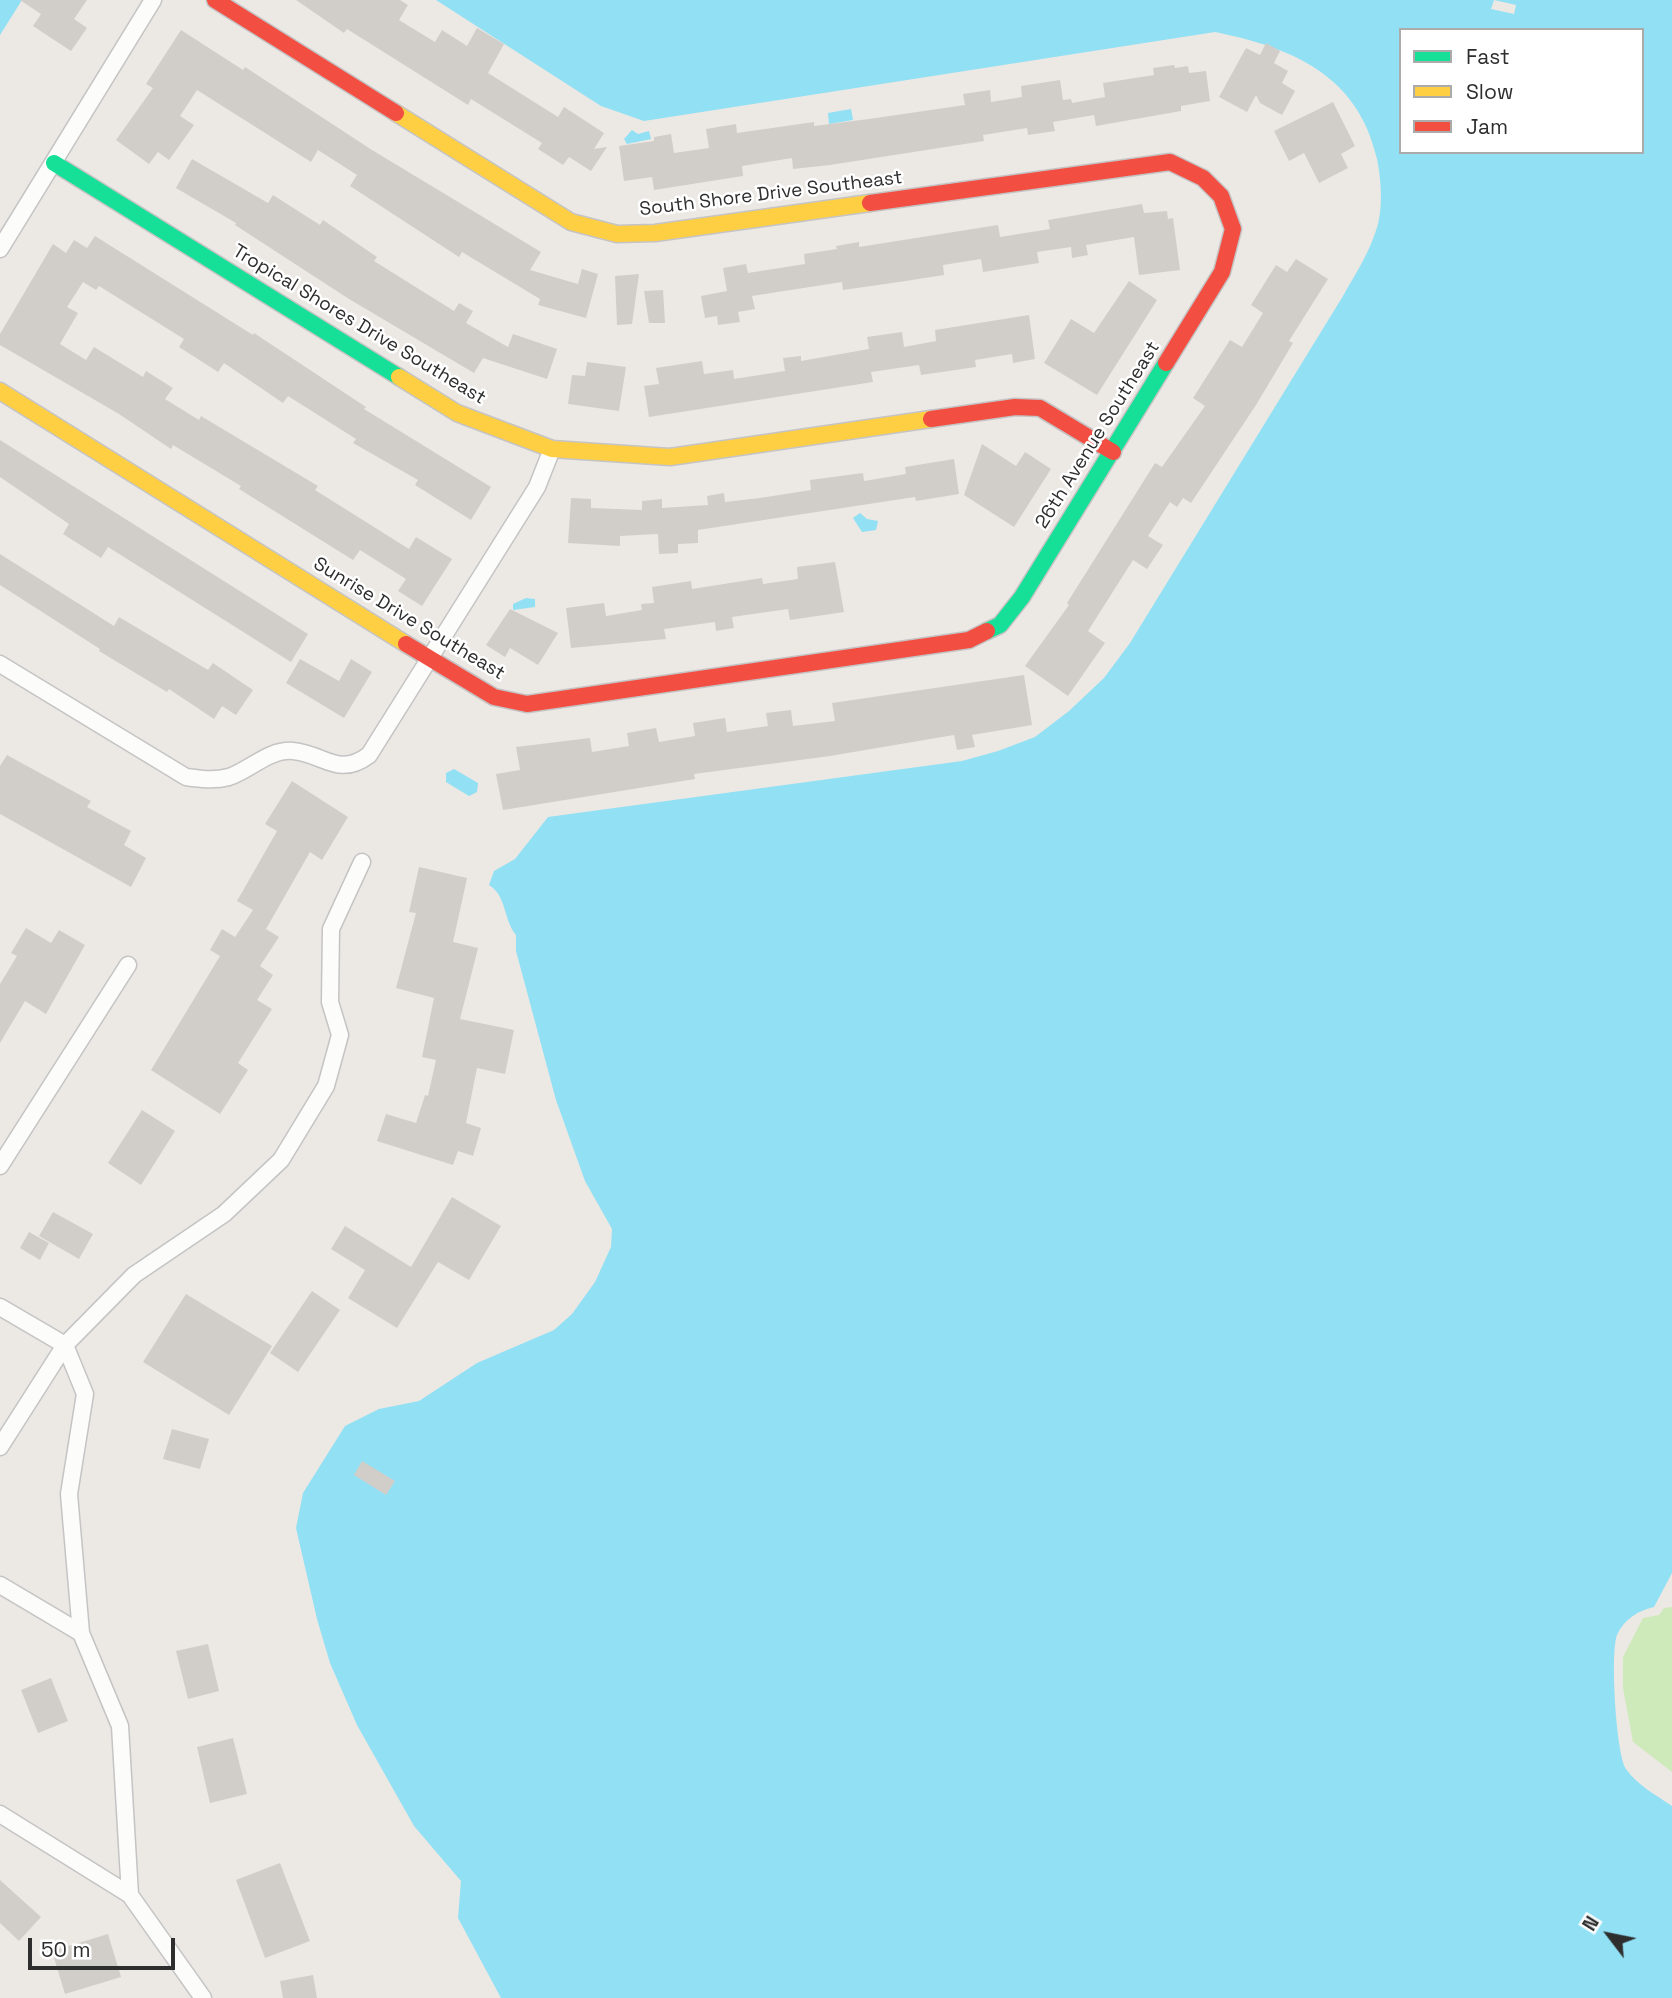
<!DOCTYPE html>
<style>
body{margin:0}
#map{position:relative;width:1672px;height:1998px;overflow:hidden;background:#ece8e4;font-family:"Space Grotesk",sans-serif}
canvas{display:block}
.legend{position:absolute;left:1399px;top:28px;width:245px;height:126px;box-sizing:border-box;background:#fff;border:2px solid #ababab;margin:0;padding:9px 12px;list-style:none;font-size:21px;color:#2e2e2e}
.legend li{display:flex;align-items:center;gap:14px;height:35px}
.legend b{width:35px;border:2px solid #ababab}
.north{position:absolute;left:1574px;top:1900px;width:70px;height:70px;-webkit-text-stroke:5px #fff;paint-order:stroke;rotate:302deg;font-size:19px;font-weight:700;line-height:28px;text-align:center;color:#2e2e2e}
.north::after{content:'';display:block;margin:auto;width:24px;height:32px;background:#2e2e2e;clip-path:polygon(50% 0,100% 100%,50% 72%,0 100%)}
.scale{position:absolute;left:28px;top:1938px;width:147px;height:32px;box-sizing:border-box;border:4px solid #2e2e2e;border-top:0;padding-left:9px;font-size:21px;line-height:24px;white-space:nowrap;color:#2e2e2e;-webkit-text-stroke:5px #fff;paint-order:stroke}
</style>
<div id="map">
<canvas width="1672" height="1998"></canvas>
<ul class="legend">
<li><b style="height:9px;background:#16e098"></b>Fast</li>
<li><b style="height:9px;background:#ffcf43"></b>Slow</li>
<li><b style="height:9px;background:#f24e42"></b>Jam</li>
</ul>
<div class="north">N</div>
<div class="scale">50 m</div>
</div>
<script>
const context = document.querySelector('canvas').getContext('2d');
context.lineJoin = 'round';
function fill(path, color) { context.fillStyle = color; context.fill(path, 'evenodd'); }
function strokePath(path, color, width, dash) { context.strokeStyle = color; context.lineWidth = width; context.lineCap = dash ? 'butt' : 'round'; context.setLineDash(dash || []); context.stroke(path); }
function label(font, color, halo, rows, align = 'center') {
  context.font = font + ' "Space Grotesk",sans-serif'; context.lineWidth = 5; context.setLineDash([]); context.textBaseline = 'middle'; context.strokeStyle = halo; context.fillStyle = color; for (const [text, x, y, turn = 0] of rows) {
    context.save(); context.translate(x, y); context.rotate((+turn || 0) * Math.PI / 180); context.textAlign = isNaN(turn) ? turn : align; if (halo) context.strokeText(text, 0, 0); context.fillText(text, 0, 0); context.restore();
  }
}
fill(new Path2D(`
 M1672,1607V1772L1633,1742L1623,1688V1657L1643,1618L1659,1615L1664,1608Z`), '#cfeaba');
fill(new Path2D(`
 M0,0H22L0,35Z
 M436,0H1672V1573L1654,1607C1639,1610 1624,1619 1617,1635C1610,1652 1616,1754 1626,1769C1637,1785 1656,1795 1672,1806V1998H501L458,1918L461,1881L414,1826L357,1725L330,1663L317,1619L296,1528L303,1493L345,1426L379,1409L419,1401L477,1363L554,1330L572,1314L595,1282L611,1247L612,1229L585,1181L556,1100L516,951V935C503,919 507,896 489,885L494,871L515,859L548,817L962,761L998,751L1035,737L1069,711L1104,678L1130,643L1343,296C1356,273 1371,250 1378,224C1383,205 1381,178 1377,159C1358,75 1293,48 1215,32L644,121L601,106ZM1401,30H1642V152H1401Z
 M851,109L853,120L829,124L828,113Z
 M632,130L638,134L649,131L651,139L627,144L624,139Z
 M860,513L867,519L878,521L876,530L862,532L853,518Z
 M526,598L535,599V607L513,610V604Z
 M454,769L478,783L477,792L469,796L446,782V773Z`), '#91e0f4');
fill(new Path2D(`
 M1494,0L1516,5L1514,14L1491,9Z`), '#ece8e4');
fill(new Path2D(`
 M20,0H87L74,19L87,28L71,51L33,26L41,14Z
 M296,0H400L408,5L399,20L435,42L442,30L467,46L477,28L504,44L488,73L558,117L564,107L604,133L594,149L607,147L591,171L569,157L563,165L538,149L542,143L471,99L468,105L347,29L344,33Z
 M181,30L243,70L245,67L372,150L541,252L530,270L578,284L582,269L598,274L586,318L538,305L540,299L462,252L459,257L350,186L357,175L318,150L311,162L197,90L180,116L194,125L169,160L158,152L149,164L116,140L153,88L146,84Z
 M1266,43L1280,51L1274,63L1288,71L1282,83L1295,91L1282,115L1260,103L1256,95L1247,112L1219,97L1246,48L1260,55Z
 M1174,65L1175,68L1188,66L1189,73L1206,71L1210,101L1181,106V111L1096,126L1094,115L1053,122L1055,131L1028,135L1027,128L983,135L984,141L830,165L793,169L792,158L742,166L743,176L654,190L652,177L624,181L619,146L654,141V137L671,134L674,153L709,148L706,129L736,124L737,133L814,122V126L869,119L965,105L963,94L990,90L991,102L1022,97L1021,86L1060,80L1063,100L1071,99L1072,103L1105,97L1103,83L1154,75L1153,68Z
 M1333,102L1355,146L1341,154L1348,168L1319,183L1304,153L1289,161L1274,131Z
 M192,159L268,203L273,195L320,225L323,220L377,257L374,261L454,311L459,303L473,311L466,323L508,347L513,334L557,349L547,379L483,358L474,373L349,299L235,225L236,223L176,188Z
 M1142,204L1144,213L1167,211L1168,219L1173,218L1180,270L1139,275L1134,237L1086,245L1088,255L1072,258L1071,247L1037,252L1039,263L983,272L981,259L943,265L944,275L899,282L843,290L842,282L752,296L755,309L738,312L740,322L718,325L717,316L705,318L701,296L727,291L723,268L746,264L748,273L805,264L804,254L837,249L836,246L859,242V247L998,225L1000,237L1050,229L1048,220Z
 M95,236L253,335L254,333L366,407L364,409L491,487L471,520L415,485L418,480L353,443L356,439L288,396L283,403L224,363L218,372L179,347L184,339L99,286L96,290L83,282L67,307L78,313L60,344L86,360L94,347L143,377L146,371L173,388L165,399L199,420L201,416L318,486L315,490L409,549L416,537L452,559L422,606L398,591L406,579L360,550L353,560L239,489L241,486L173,445L171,449L119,414L0,345V334L53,244L66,253L74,240L87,248Z
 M1296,259L1328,279L1289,341L1293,343L1256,405L1191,503L1183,498L1177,507L1170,502L1148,536L1163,545L1147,569L1133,560L1088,631L1105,643L1068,696L1025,666L1069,605L1067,603L1155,463L1162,467L1205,406L1193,398L1230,340L1242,347L1263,313L1251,305L1276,265L1287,272Z
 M639,274L632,324L617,325L615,276Z
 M1129,281L1157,300L1097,395L1044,363L1071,319L1094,333Z
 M663,290L665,323H649L644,291Z
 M1029,315L1035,359L1013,363L1012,354L975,360L976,367L921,375L919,365L871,372L873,382L649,417L644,386L659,384L656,368L702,361L704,374L733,370L734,379L785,371L783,358L801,356V361L869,349L867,337L902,332L904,347L936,341L935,330Z
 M587,362L626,367L619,411L568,404L572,375L585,376Z
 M0,440L308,634L291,662L108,547L101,558L63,534L69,524L0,477Z
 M982,444L1016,466L1025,452L1051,469L1014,527L964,495Z
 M954,459L959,494L916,501L915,497L698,530V543L678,544V553L659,554L658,534L620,536V546L568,543L571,498L591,499V508L642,510V501L662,499V508L708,505L707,496L724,493L725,502L760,498L811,490L810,480L863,473L864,481L906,474L905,467Z
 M0,554L114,626L119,617L208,670L213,663L253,690L236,715L222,706L214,719L169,689L167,692L99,651L100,649L0,585Z
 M835,562L844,612L790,620L788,609L732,617L734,628L716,631L715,622L664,629L666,639L571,648L566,608L604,603L606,616L642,610L641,604L654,603L652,587L691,581L692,589L762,578L763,584L798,579L797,567Z
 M510,609L558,633L538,665L510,648L505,657L486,645Z
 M300,659L339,681L351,659L372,672L344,718L286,683Z
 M1024,675L1032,725L972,735L975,747L957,750L954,735L830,756L694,774L695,779L503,810L496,774L520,770L516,747L590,738L592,752L629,746L627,733L656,728L659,742L695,736L693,723L725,718L727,732L768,726L766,713L791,710L793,726L835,721L832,703Z
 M7,755L91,801L87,807L131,831L124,845L146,858L131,887L0,814V766Z
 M292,781L348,817L322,860L310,852L266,929L279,937L260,966L273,975L257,1000L272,1009L238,1063L248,1070L220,1114L151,1070L220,956L210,950L222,929L235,937L253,910L237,901L277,831L265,824Z
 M419,867L467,878L453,942L478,948L460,1019L514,1030L505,1074L477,1068L466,1123L481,1128L473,1156L458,1151L453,1165L377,1141L386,1114L416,1123L425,1095L428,1096L436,1060L422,1057L434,998L396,988L416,913L409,912Z
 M26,928L51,943L59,930L85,945L46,1014L25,1001L0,1043V984L17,956L11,953Z
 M142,1110L175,1131L141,1185L108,1163Z
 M452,1197L501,1226L469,1280L438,1262L397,1328L348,1298L365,1270L331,1249L345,1226L411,1267Z
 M53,1212L93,1234L79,1259L39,1236Z
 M29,1232L49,1243L40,1260L20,1248Z
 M312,1291L340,1310L298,1372L270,1353Z
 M186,1294L272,1346L229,1415L143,1362Z
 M172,1429L209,1439L200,1469L163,1459Z
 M362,1461L395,1481L386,1495L354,1475Z
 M208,1644L219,1691L188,1699L176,1651Z
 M51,1678L68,1721L38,1733L21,1690Z
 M233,1738L247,1794L210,1803L197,1747Z
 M280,1863L310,1941L265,1958L236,1880Z
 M0,1880L41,1917L19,1941L0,1923Z
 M108,1934L121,1977L65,1994L52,1951Z
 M313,1975L317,1998H283L280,1981Z`), '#d1ceca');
const street = new Path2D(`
 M0,249L153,0
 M0,664L186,777C200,779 214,781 229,777C250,770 269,749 293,751C325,754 338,778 369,755L537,487L552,449
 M0,1166L128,965
 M0,1307L65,1345
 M65,1345L85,1394L69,1494L81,1633L120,1726L130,1895L203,1998
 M0,1447L65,1345L134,1275L224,1214L281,1160L326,1086L340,1035L330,1002L331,929L362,862
 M0,1585L81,1633
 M0,1814L130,1895`);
const fast = new Path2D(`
 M54,163L399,377
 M987,631L1000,625L1022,597L1166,363`);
const slow = new Path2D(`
 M396,113L571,222L617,234L655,233L870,203
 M399,377L457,413L552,449L670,457L931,419
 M0,391L406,644`);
const jam = new Path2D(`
 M215,0L396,113
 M870,203L1170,162L1203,178L1221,196L1233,229L1222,272L1166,363
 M931,419L1015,407L1040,408L1113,452
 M406,644L494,697L527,704L969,640L987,631`);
strokePath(street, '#c5c4c5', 19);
strokePath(fast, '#c5c4c5', 19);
strokePath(slow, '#c5c4c5', 19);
strokePath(jam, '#c5c4c5', 19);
strokePath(street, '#fcfcfb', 16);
strokePath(fast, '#16e098', 16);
strokePath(slow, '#ffcf43', 16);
strokePath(jam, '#f24e42', 16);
label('19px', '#2e2e2e', '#fff', [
 ["South Shore Drive Southeast",771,194,-7],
 ["Tropical Shores Drive Southeast",359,325,31],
 ["26th Avenue Southeast",1098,435,-58],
 ["Sunrise Drive Southeast",409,619,31]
]);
</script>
